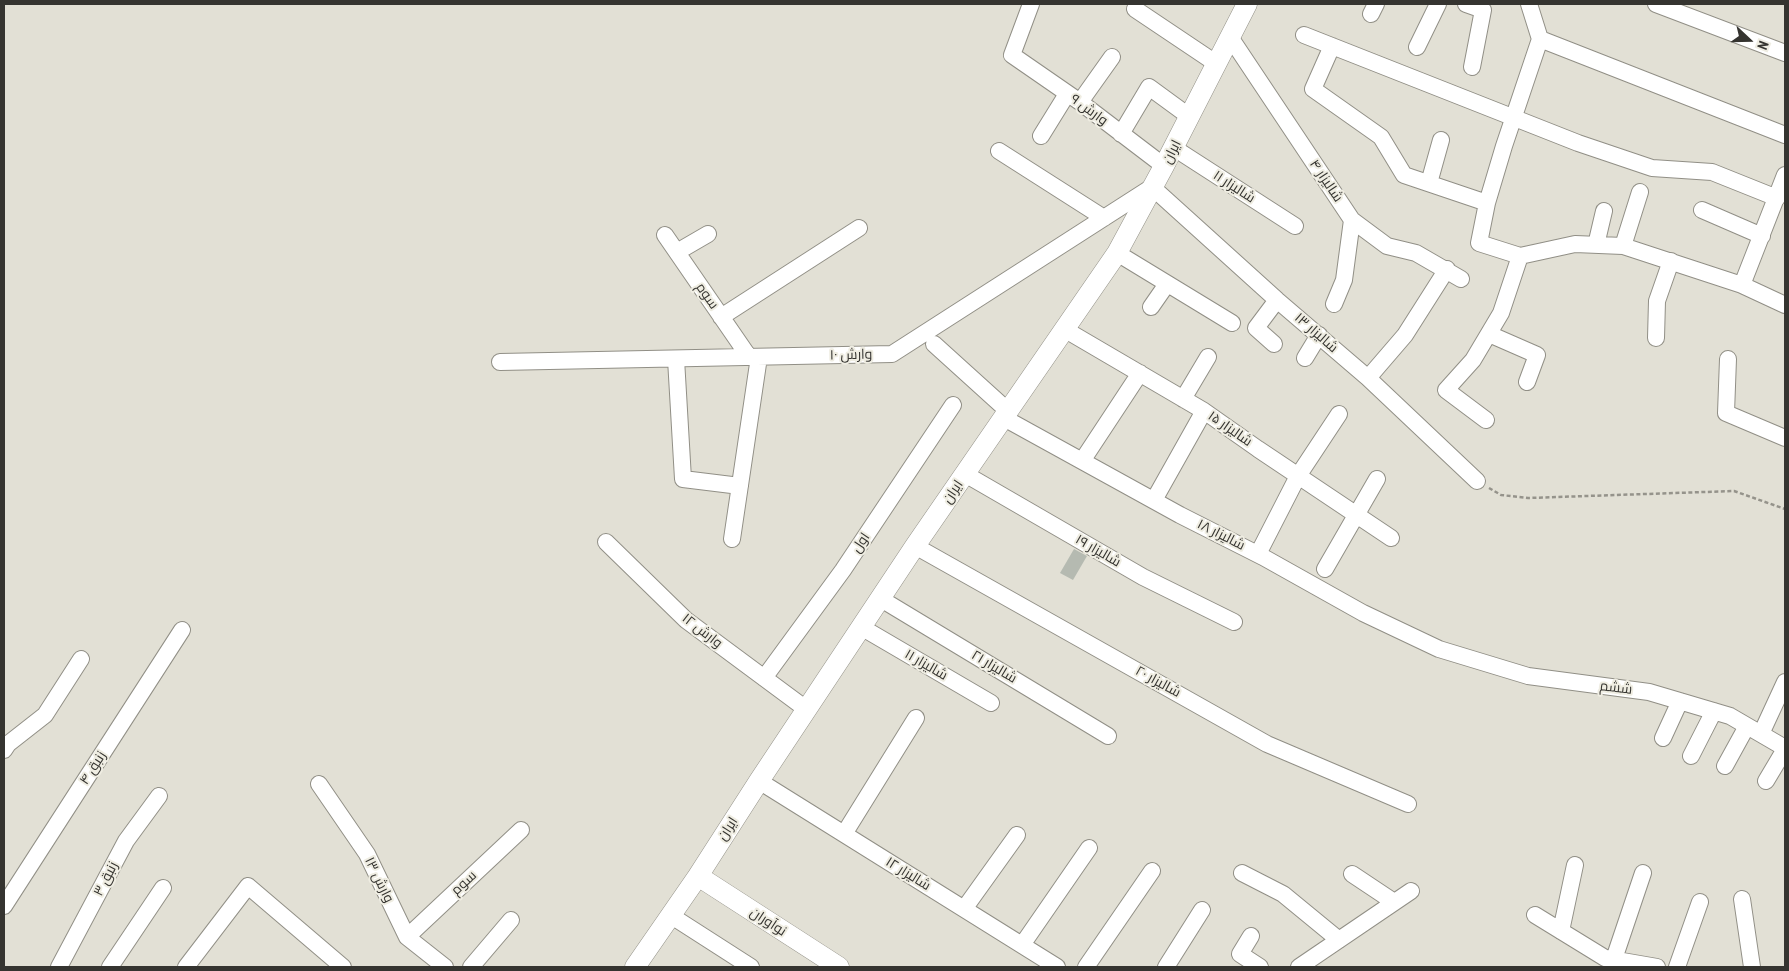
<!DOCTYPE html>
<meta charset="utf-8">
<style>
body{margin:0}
#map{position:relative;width:1789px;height:971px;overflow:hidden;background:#e2e0d5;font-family:"PT Sans Narrow",sans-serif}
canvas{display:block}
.frame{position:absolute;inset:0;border:5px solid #353430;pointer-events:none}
.north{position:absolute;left:1724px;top:15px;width:50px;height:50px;-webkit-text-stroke:4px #efede2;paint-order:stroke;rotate:111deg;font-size:14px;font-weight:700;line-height:20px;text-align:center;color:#353430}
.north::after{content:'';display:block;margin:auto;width:18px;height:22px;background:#353430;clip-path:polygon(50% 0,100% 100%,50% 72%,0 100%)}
</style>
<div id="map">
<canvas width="1789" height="971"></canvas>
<div class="frame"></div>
<div class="north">N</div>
</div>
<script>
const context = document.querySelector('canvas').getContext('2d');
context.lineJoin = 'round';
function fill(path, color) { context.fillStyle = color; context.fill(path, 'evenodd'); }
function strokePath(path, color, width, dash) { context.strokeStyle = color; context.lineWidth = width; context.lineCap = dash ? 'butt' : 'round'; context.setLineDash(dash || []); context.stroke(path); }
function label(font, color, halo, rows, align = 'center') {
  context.font = font + ' "PT Sans Narrow",Cairo,sans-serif'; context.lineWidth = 4; context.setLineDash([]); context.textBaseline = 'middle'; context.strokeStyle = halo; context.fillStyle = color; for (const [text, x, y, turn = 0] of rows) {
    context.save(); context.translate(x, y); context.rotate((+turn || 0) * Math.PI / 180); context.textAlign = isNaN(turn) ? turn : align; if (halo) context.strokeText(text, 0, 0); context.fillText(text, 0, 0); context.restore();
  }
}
fill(new Path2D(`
 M1074,549L1087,556L1073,580L1060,573Z`), '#b5bab1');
const minor = new Path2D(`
 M1031,4L1012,55L1080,102L1164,166
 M1466,4L1483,10L1472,67
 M1529,4L1540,39L1504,146L1487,203L1479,243L1520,256L1575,244L1623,246L1742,285L1785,305
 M1656,4L1785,53
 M1135,9L1217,64
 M1371,14L1376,4
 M1304,35L1578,143L1652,168L1712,172L1777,198
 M1230,37L1352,220L1387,246L1416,253L1461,279
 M1540,39L1785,135
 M1332,46L1313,89L1381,137L1404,175L1487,203
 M1417,47L1438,4
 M1080,102L1112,57
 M1121,134L1149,87L1190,117
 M1041,136L1067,94
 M1174,148L1295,226
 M999,151L1104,218
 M1429,183L1441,140
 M1702,210L1762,236
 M665,235L749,357
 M1596,245L1604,211
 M1623,246L1640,192
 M677,252L708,234
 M1117,253L1232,323
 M1742,285L1785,175
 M1334,304L1344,280L1352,220
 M1151,307L1167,284
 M721,317L859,228
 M1064,329L1204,411L1258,449L1391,538
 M1489,334L1537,355L1527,382
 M1656,338L1657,301L1671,261
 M934,344L1008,411
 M1274,344L1256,328L1277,300
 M1305,358L1319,335
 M676,359L683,479L740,486
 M1728,359L1726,413L1785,438
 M500,362L892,354L1152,187L1277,300L1368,378L1477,481
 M1368,378L1405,335L1447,269
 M1183,399L1208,357
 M1004,418L1180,515L1263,557L1363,613L1439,649L1528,676L1649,692L1730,716L1785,748
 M1486,420L1446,390L1473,360L1501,313L1520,256
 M1082,461L1140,373
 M965,474L1143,577L1234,622
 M1154,500L1204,411
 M732,539L759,357
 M606,542L686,620L806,709
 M915,546L1267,744L1408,804
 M1258,554L1298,476L1339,414
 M1325,569L1377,479
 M881,599L1108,736
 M861,627L991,703
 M764,678L843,570L953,405
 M1761,734L1785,682
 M1663,738L1680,701
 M4,750L8,744L45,715L81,659
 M1691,756L1714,711
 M1725,766L1747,726
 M759,781L1057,967
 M1766,781L1785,749
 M319,784L367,854L407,937L445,967
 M844,834L916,718
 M1242,873L1283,894L1339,940
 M1352,874L1394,902
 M1742,899L1752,967
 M4,906L182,630
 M964,909L1017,835
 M670,915L751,967
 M1535,915L1605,958L1657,967
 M1561,931L1575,865
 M1251,936L1240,954L1260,967
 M407,937L521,830
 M1022,945L1089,848
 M1614,959L1643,873
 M59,967L126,841L159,796
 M110,967L163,888
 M186,967L248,886L343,967
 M471,967L511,920
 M1086,967L1152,871
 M1166,967L1202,910
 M1299,967L1411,891
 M1677,967L1700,902`);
const tertiary = new Path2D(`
 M698,876L839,967
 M635,967L698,876L759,781L915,546L1117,253L1164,166L1247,4`);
strokePath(minor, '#918f86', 18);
strokePath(tertiary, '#918f86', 21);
strokePath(new Path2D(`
 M1489,488L1501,495L1528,498L1734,491L1785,509`), '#95938b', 2.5, [4, 2.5]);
strokePath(minor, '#fff', 16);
strokePath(tertiary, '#fff', 20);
label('14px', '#353430', '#efede2', [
 ["وارش ۹",1089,110,36],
 ["ایران",1172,152,-63],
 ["شالیزار ۴",1326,181,56],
 ["شالیزار ۱۱",1234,187,33],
 ["سوم",707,296,55],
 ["شالیزار ۱۳",1316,333,41],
 ["وارش ۱۰",851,355,-1],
 ["شالیزار ۱۵",1230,429,35],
 ["ایران",953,492,-56],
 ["شالیزار ۱۸",1221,535,27],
 ["اول",861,543,-56],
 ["شالیزار ۱۹",1098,551,30],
 ["وارش ۱۲",702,631,38],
 ["شالیزار ۱۱",926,665,30],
 ["شالیزار ۲۱",994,667,31],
 ["شالیزار ۲۰",1158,682,29],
 ["ششم",1616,688,7],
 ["زنبق ۴",93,768,-57],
 ["ایران",728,829,-57],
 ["شالیزار ۱۲",908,874,32],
 ["زنبق ۳",106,879,-63],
 ["وارش ۱۳",379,880,64],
 ["سوم",464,883,-43],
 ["نوآوران",768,922,33]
]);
</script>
